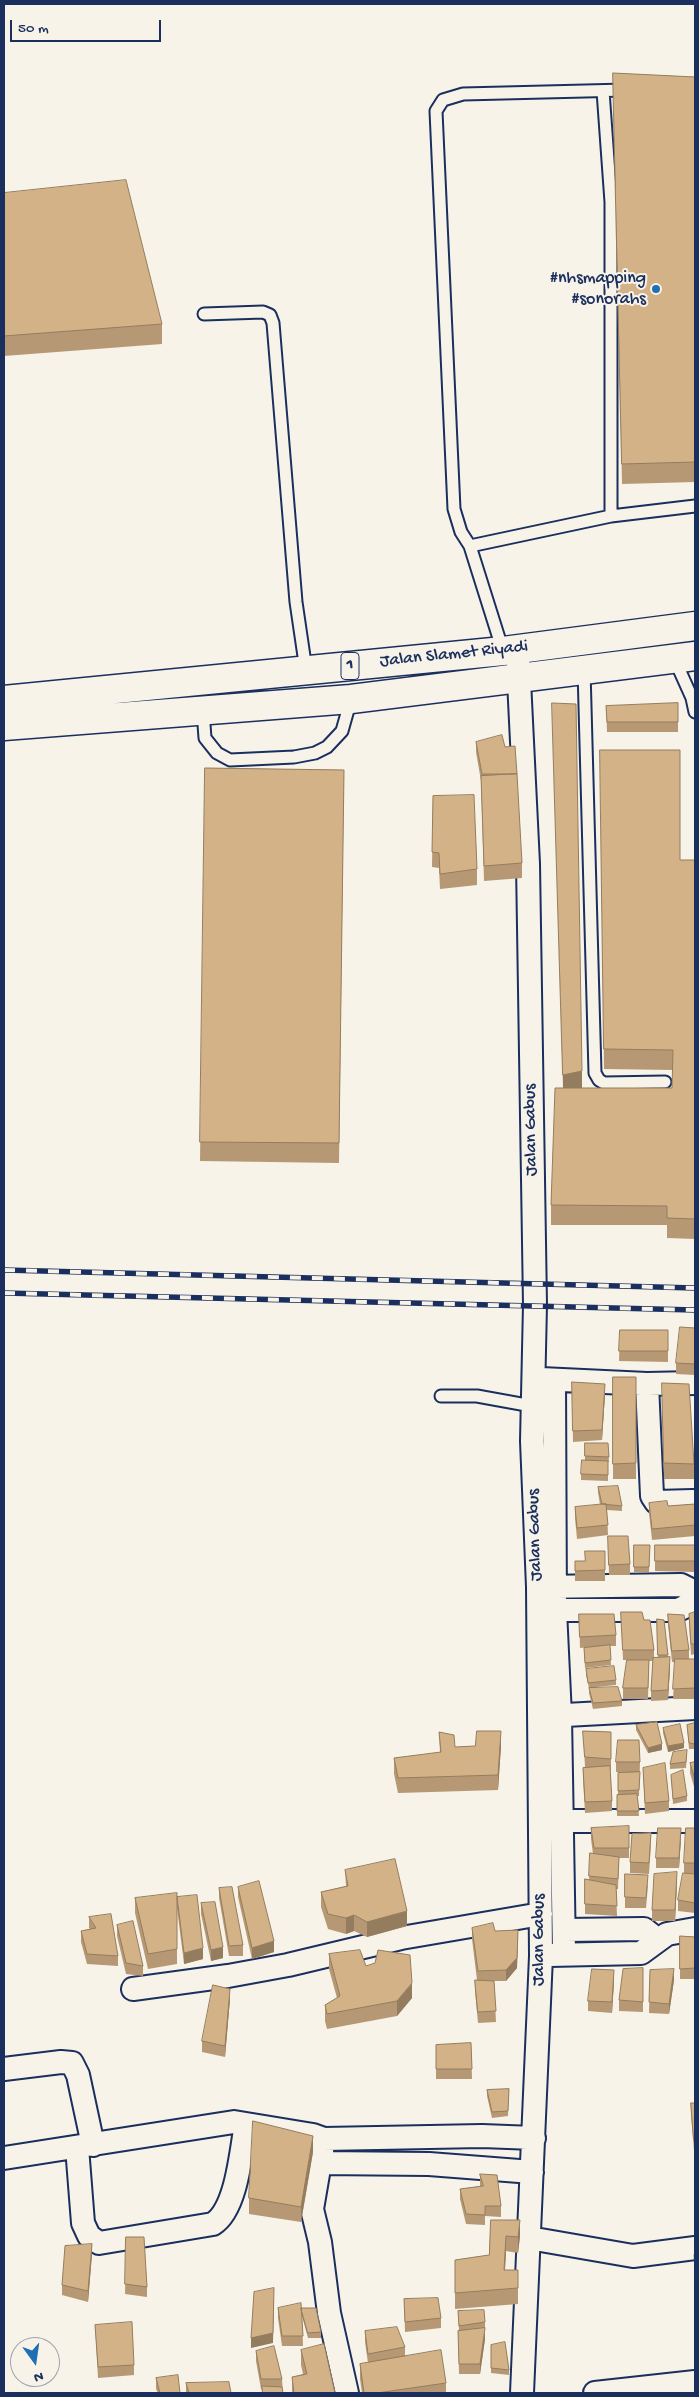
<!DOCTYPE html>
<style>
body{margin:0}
#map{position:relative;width:699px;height:2397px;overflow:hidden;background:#f7f3e8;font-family:"Gochi Hand",sans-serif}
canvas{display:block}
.frame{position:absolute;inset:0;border:5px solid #1b2f5e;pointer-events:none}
.north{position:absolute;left:10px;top:2337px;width:50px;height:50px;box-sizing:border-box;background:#f7f3e8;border:1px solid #9fa5b1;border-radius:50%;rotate:166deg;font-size:14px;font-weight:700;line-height:20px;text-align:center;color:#1b2f5e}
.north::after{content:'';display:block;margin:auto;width:18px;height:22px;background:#1f6fb2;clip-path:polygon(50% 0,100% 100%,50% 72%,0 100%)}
.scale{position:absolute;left:10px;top:20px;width:151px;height:22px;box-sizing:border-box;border:2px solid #1b2f5e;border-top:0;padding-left:6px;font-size:15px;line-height:18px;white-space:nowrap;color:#1b2f5e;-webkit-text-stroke:4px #f7f3e8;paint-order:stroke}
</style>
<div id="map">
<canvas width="699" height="2397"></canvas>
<div class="frame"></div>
<div class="north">N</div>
<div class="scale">50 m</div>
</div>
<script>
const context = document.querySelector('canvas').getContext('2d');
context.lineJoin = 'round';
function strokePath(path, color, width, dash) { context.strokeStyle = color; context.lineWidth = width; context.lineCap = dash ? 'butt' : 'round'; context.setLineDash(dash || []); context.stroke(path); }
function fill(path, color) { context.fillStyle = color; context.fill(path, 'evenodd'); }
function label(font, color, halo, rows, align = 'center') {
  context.font = font + ' "Gochi Hand",sans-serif'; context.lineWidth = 4; context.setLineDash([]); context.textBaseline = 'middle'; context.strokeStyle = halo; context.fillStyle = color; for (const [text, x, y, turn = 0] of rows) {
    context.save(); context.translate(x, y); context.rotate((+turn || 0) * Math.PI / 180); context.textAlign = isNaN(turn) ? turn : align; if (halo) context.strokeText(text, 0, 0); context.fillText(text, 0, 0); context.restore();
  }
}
const lane = new Path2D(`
 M603,91L611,202V516
 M204,314L263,312L270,315L273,323L296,602L306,670
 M470,546L611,516L695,506
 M503,651L470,546L461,532L454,509L436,111L443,100L463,94L626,90
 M674,658L692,698L695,712
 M584,670L595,1073L599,1080L604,1083L665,1082
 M203,711L205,738L217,753L230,760L294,757L315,753L327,747L342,731L351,699
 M441,1396H477L532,1406`);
const street = new Path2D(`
 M518,660L528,864L535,1305L532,1441L538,1587L541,1956L522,2393
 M541,1379L647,1384L695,1383
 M554,1380L555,1610L560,1716L564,1954
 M647,1384L652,1496L656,1502L693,1501
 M539,1587L681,1585L695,1592
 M541,1610H678L695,1602
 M547,1716L695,1708
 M547,1821H695
 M565,1930L644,1929L658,1940
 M550,1955L641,1953L667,1934L695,1929
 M133,1989L228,1976L288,1965L401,1938L541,1914
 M4,2069L61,2062L72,2063L78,2075L93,2145
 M324,2139L312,2209L320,2242L329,2313L347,2393
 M77,2147L83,2223L89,2236L99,2243L213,2224C237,2209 241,2151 246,2124
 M4,2158L234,2122L313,2135L324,2139L482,2136L534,2138
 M320,2163L429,2164L532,2172
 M529,2238L633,2256L695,2248
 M595,2393L695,2382`);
const highway = new Path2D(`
 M4,700L503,651L695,626
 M4,726L351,699L695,656`);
strokePath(lane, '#1b2f5e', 15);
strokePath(street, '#1b2f5e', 26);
strokePath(highway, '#1b2f5e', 31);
strokePath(lane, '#f7f3e8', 11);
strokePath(street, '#f7f3e8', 22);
strokePath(highway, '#f7f3e8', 28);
const rail = new Path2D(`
 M4,1270L695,1288
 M4,1293L695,1310`);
strokePath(rail, '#1b2f5e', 5.5);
strokePath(rail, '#f7f3e8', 4, [11]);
fill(new Path2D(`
 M613,73L695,77V482L622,484Z
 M4,193L162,324V344L4,356Z
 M552,703L582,1088H672L673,1070L604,1069L600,750L680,860H695V1239L667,1238V1225H551V1205L563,1088Z
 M678,703V732H607L606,706Z
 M476,742L505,747L522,863V878L484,881L481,781L476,752Z
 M205,768L344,770L339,1163L200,1161Z
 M433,796L477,869V885L440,889L439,868L432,867Z
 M695,1328V1375L676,1374V1363Z
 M620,1330H668V1362L619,1361Z
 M613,1377H636V1479H613Z
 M572,1382L605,1394L602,1440L573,1442Z
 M662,1398L694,1464V1479H664Z
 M585,1443H608L609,1462H608V1481L581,1480V1474L585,1460Z
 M598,1487L622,1506V1511L607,1510L608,1535L577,1539L575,1518V1507L600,1505L598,1492Z
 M649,1503L668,1506L695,1504V1536L652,1540L649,1513Z
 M608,1536L630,1564V1575H609Z
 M634,1545H650L649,1572H634Z
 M655,1545H695V1572L655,1571Z
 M605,1551V1581H575V1561H585Z
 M621,1612L654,1650V1658L658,1657L657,1619L664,1620L668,1657L670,1667L668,1700L651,1701V1691L653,1661H649L648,1699H623V1688L627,1660H623Z
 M695,1612V1654L691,1655L689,1624V1614Z
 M579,1614L616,1635V1646H610L611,1665L585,1668L584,1648L591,1647L580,1648Z
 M668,1614L689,1650V1659H695V1699H673L675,1662H672L668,1624Z
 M586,1669L616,1680V1685L596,1687L622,1701V1706L593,1709L589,1693V1688L586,1675Z
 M695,1723V1749H689L687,1725Z
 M636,1725L662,1750L648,1753L636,1730Z
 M663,1728L684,1748L668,1752L663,1733Z
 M583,1731L611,1732V1770H610L612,1801V1811L585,1813L583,1778V1768L585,1767Z
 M439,1732L455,1747L501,1746L498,1790L398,1793L394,1774V1758L440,1753Z
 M687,1755L686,1768L670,1769V1764Z
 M616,1762H640L639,1796H637L639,1816H617V1795H618V1773L627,1772H616Z
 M695,1762V1790L690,1773V1763Z
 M643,1768L669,1801V1811L645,1814Z
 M671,1775L687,1796V1801L673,1804Z
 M591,1828L629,1848V1858H619L618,1889H616L617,1916L585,1914V1879L589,1880L590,1853L593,1854L591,1839Z
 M695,1828V1874H690H695V1913L678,1911V1900L684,1873V1863Z
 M681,1838L679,1868H656V1858Z
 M651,1844L649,1874L630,1873V1862Z
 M345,1870L407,1926L367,1937L354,1931L346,1934L328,1929L321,1907V1892L346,1886Z
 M625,1874L648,1885L646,1908H625Z
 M677,1882L675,1921H652V1910Z
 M238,1887L274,1952L252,1959L238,1897Z
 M219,1888L243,1945V1956H229L219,1898Z
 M177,1897L203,1959L184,1964L177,1908V1964L148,1969L135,1913V1898Z
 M201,1903L223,1958L211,1961L201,1914Z
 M89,1917L118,1956V1966L87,1964L81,1942V1931L90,1929L89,1928Z
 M117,1925L143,1966V1976L126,1974L117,1936Z
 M472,1928L495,1931L518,1940L517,1968L506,1981H494L496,2022L478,2023L475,1990V1980H477L472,1939Z
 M680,1936L695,1937V1979H680Z
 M329,1954L366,1966L412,1998L397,2016L327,2029L325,2021V2005L337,1998L329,1969Z
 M643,1968V2012L619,2011V2000Z
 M650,1970L674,1980L669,2014L649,2013Z
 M614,1981L612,2013L588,2011V2001Z
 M230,1999L225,2057L202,2052V2041Z
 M471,2043L472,2079H436V2045Z
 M509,2089L508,2116L492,2118L487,2096V2090Z
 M691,2103H695V2150L694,2151L691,2114Z
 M313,2152L301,2222L249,2214V2198Z
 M480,2174L501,2206V2217L485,2216V2225L466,2224L460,2199V2189L480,2186Z
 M491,2220L520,2236L518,2253L506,2251L505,2270H518V2304L455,2309V2260L489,2255Z
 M126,2237L147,2287V2297L125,2294Z
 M92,2254L88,2302L62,2295V2285Z
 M695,2254V2277L694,2265V2255Z
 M404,2299L441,2318V2328L405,2332Z
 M278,2308H302L321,2332V2338H308L302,2316L303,2346H282L278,2318Z
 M458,2311L485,2322V2328L468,2330L485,2339L480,2374H459L458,2331H459Z
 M95,2325L134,2365V2375L98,2378Z
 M365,2331L405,2347V2356L446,2383V2393H362L360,2379V2364L368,2363L365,2342Z
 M491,2345L509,2370V2375L491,2373Z
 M301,2350L335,2393H292V2377L303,2374L301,2365Z
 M256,2351L282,2379L283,2393H262V2389H261L256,2361Z
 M156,2378L180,2393H158L156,2389Z
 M186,2383L231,2393H186Z`), '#b69974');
fill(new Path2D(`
 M582,1071V1091L563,1095V1075Z
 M605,1384V1394L602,1440V1430Z
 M670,1657V1667L668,1700V1690Z
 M501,1731V1746L498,1790V1775Z
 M684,1743V1748L668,1752V1746Z
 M662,1744V1750L648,1753V1748Z
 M681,1828V1838L679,1868V1858Z
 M677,1872V1882L675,1921V1910Z
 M407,1911V1926L367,1937V1922Z
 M354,1915V1931L346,1934V1918Z
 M518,1930L517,1968L506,1981V1970Z
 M274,1941V1952L252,1959V1948Z
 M223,1947V1958L211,1961V1950Z
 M203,1948V1959L184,1964V1953Z
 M674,1969V1980L669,2014V2004Z
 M614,1970V1981L612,2013V2002Z
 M412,1983V1998L397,2016V2001Z
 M230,1989V1999L225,2057V2046Z
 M313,2136V2152L301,2222V2207Z
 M694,2140H695V2150L694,2151Z
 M520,2220V2236L518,2253V2237Z
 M506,2236V2251L504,2286V2270Z
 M92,2244V2254L88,2302V2291Z
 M274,2299L273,2343L251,2348V2338Z
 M485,2328V2339L480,2374V2364Z`), '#947d5e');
const building = new Path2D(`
 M613,73L695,77V462L622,464Z
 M126,180L162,324L4,336V193Z
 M552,703L576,704L582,1071L563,1075Z
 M678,703V722H607L606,706Z
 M502,735L505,747L515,746L517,774H482L476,742Z
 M600,750H680V860H695V1219L667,1218V1206L551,1205L555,1088H672L673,1050L604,1049Z
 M205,768L344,770L339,1143L200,1142Z
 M517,774L522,863L484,866L481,776Z
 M474,795L477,869L440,874L439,853L432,852L433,796Z
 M680,1327L695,1328V1364L676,1363Z
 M620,1330H668V1351H619Z
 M613,1377H636V1463L613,1464Z
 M572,1382L605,1384L602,1430L573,1431Z
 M662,1383L689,1384L694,1464L664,1463Z
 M585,1443H608L609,1457L585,1456Z
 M582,1460L608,1461V1475L581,1474Z
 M618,1486L622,1506L602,1504L598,1487Z
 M667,1501L668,1506L695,1504V1525L652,1529L649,1503Z
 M606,1504L608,1525L577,1528L575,1507Z
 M608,1536H628L630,1564L609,1565Z
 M634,1545H650L649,1567H634Z
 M655,1545H695V1561H655Z
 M585,1551H605V1570L575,1571V1561H585Z
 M621,1612H642L644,1620H650L654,1650H623Z
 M695,1612V1644H691L689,1614Z
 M579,1614H614L616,1635L580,1637Z
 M668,1614L684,1615L689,1650L672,1651Z
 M657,1619L664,1620L668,1655H658Z
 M610,1645L611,1660L585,1663L584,1648Z
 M670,1657L668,1690L651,1691L653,1658Z
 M675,1659H695V1688L673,1689Z
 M627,1660H649L648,1688H623Z
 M614,1666L616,1680L588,1683L586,1669Z
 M618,1687L622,1701L593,1703L589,1688Z
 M657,1722L662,1744L648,1748L636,1725Z
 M695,1723V1744L689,1743L687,1725Z
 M680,1724L684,1743L668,1746L663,1728Z
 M477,1731H501L498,1775L398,1778L394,1758L441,1752L439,1732L454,1735L455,1747L475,1746Z
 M583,1731L611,1732V1759L585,1757Z
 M618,1740H639L640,1762H616Z
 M687,1750L686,1762L670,1764L673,1752Z
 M695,1762V1779L690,1763Z
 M665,1763L669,1801L645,1803L643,1768Z
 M610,1766L612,1801L585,1802L583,1768Z
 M683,1770L687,1796L673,1799L671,1775Z
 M640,1772L639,1790L618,1791V1773Z
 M637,1794L639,1811H617V1795Z
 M629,1826V1848H594L591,1828Z
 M658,1828H681L679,1858H656Z
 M686,1828H695V1863H684Z
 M651,1833L649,1863L630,1862L632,1834Z
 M590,1853L619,1857L618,1879L589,1876Z
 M395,1859L407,1911L367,1922L354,1915L346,1918L328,1914L321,1892L348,1886L345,1870Z
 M677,1872L675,1910H652L654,1874Z
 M683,1873L695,1874V1903L678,1900Z
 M625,1874L648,1875L646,1898L625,1897Z
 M585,1879L616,1885L617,1906L585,1904Z
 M259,1881L274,1941L252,1948L238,1887Z
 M232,1887L243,1945L229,1946L219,1888Z
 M177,1893V1949L148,1954L135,1898Z
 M197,1895L203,1948L184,1953L177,1897Z
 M215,1902L223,1947L211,1950L201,1903Z
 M111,1914L118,1956L87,1954L81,1931L96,1928L89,1917Z
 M133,1921L143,1966L126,1963L117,1925Z
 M493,1923L495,1931L518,1930L517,1958L506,1970L478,1971L472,1928Z
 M680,1936L695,1937V1968L680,1969Z
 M360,1950L366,1966L375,1963L378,1950L410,1955L412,1983L397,2001L327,2014L325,2005L340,1996L329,1954Z
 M643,1968V2002L619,2000L623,1969Z
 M592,1969L614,1970L612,2002L588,2001Z
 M674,1969L669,2004L649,2002L650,1970Z
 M475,1980L494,1981L496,2011L478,2012Z
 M213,1985L230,1989L225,2046L202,2041Z
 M471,2043L472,2069H436V2045Z
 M509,2089L508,2111L492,2112L487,2090Z
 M691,2103H695V2140H694Z
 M253,2121L313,2136L301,2207L249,2198Z
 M480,2174L497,2175L501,2206H485V2215L466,2214L460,2189L483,2186Z
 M491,2220H520L518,2237L506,2236L504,2270H518V2288L455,2293V2260L489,2255Z
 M126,2237H144L147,2287L125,2284Z
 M92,2244L88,2291L62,2285L65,2246Z
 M695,2254V2266L694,2255Z
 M274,2288L273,2333L251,2338L254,2292Z
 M438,2298L441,2318L405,2322L404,2299Z
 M301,2303L303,2336H282L278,2308Z
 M301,2308H316L321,2332L308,2333Z
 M484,2310L485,2322L459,2326L458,2311Z
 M132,2322L134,2365L98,2367L95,2325Z
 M397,2327L405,2347L368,2354L365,2331Z
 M485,2328L480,2364H459L458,2331Z
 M505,2342L509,2370L491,2368V2345Z
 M324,2344L335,2393H294L292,2377L307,2374L301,2350Z
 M274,2346L282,2379H261L256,2351Z
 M441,2350L446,2383L377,2393H364L360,2364Z
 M178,2375L180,2393H160L156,2378Z
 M229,2382L231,2393H189L186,2383Z
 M262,2386L282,2387L283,2393H263Z`);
fill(building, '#d4b287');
strokePath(building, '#947d5e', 1);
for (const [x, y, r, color] of [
 [656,289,5,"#1f6fb2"]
]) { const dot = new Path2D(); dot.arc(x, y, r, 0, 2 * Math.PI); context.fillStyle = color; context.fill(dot); strokePath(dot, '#f7f3e8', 2); }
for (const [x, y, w] of [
 [350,666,18]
]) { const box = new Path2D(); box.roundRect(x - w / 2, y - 13.5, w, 27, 4); context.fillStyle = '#f7f3e8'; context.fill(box); strokePath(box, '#1b2f5e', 1); }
label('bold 16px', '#1b2f5e', null, [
 ["1",350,666]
]);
label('18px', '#1b2f5e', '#f7f3e8', [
 ["#nhsmapping",646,279],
 ["#sonorahs",646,300]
], 'right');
label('18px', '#1b2f5e', '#f7f3e8', [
 ["Jalan Slamet Riyadi",454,655,-6],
 ["Jalan Gabus",532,1130,-91],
 ["Jalan Gabus",536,1535,-92],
 ["Jalan Gabus",540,1940,-90]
]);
</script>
